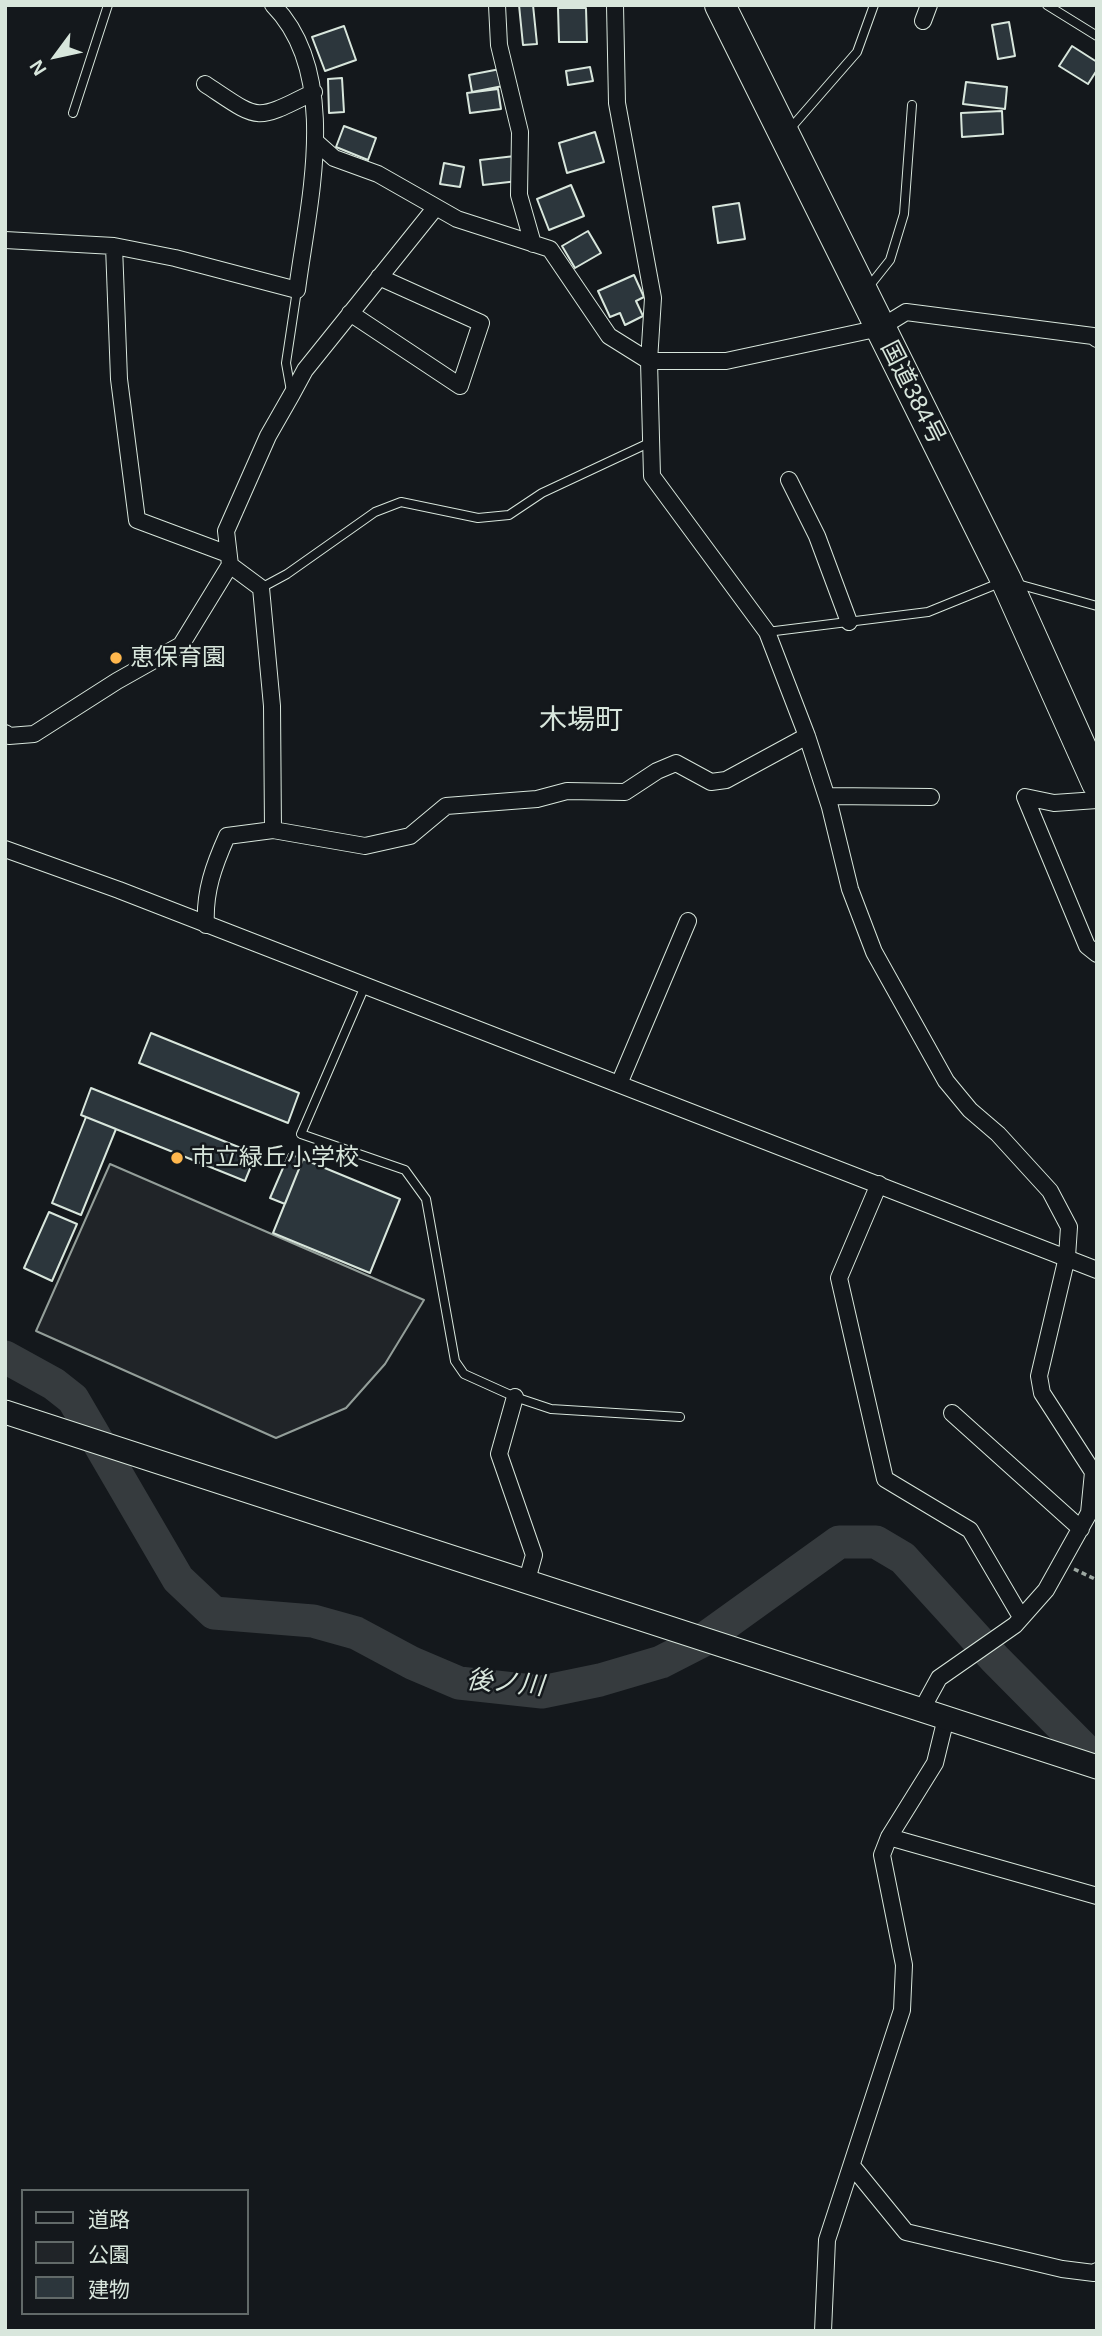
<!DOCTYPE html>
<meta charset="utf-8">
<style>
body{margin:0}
#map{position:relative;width:1102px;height:2336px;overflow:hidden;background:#14181c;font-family:Helvetica,"Noto Sans JP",sans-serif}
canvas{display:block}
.frame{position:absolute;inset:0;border:7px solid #d8e6dc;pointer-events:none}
.legend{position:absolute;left:21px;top:2189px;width:228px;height:126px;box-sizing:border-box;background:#14181c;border:2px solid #626a69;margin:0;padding:9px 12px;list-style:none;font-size:21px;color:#d8e6dc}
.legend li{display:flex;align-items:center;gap:14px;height:35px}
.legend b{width:35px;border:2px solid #626a69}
.north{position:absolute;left:21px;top:21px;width:70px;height:70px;-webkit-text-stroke:5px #14181c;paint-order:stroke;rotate:237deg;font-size:19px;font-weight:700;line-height:28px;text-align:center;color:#d8e6dc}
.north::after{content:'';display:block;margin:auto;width:24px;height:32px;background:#d8e6dc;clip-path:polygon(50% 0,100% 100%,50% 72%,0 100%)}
</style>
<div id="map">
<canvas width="1102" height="2336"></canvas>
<div class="frame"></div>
<ul class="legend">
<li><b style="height:9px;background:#14181c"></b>道路</li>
<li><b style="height:19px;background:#202428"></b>公園</li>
<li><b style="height:19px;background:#2c363c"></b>建物</li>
</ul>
<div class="north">N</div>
</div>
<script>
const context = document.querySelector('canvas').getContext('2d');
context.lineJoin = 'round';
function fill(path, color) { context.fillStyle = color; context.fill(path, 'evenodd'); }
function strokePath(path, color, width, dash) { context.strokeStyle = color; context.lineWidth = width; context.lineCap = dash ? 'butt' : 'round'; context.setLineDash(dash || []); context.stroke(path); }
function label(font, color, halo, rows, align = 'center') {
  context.font = font + ' Helvetica,"Noto Sans JP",sans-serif'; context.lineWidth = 5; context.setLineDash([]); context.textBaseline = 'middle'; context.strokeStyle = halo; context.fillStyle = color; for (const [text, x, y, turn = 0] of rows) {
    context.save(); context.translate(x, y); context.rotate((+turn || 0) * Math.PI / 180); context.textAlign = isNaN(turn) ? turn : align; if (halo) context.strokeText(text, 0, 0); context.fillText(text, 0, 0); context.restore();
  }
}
const green = new Path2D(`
 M110,1164L424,1300L385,1364L346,1408L276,1438L36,1331Z`);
fill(green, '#202428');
strokePath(green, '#939e99', 2);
strokePath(new Path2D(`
 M5,1357L54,1384L73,1399L178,1579L214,1613L313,1621L356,1633L412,1663L459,1683L542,1692L600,1680L661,1662L700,1642L839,1542H876L903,1558L995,1659L1097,1762`), '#363b3e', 33);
const building = new Path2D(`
 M519,5H533L537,44L523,45Z
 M558,8H586L587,42H559Z
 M1009,22L1015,56L998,59L992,25Z
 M344,26L356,60L325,71L312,37Z
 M1072,46L1097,62V70L1088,84L1059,66Z
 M590,67L593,81L568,85L566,71Z
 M500,69L503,86L472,92L469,75Z
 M342,78L344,112L329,113L328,79Z
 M966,82L1007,87L1005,109L963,104Z
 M498,89L501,109L470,113L467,93Z
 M1002,111L1003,134L962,137L961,113Z
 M344,126L376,138L368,160L336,147Z
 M595,132L604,162L567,173L559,143Z
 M515,156L518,181L483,185L480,160Z
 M444,163L464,167L460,187L440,184Z
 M571,185L584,216L549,230L537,199Z
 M739,203L745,239L718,243L713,207Z
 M588,231L601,253L575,268L562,246Z
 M634,275L644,297L636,301L643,316L625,325L620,313L610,317L598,291Z
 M151,1033L299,1093L288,1123L139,1063Z
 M91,1088L256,1154L245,1181L81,1115Z
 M86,1117L116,1129L81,1215L52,1203Z
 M289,1154L303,1159L285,1204L270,1198Z
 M303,1159L400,1199L370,1273L273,1233Z
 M49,1212L77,1224L52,1281L24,1268Z`);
fill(building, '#2c363c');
strokePath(building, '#d8e6dc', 2);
const lane = new Path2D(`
 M1047,5L1097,36
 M73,113L108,5
 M789,130L857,52L874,5
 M867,289L890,260L904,214L912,105
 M291,391L286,363L297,290
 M1014,583L1097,606
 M261,588L287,574L375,512L401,502L478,518L509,515L542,493L651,442
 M767,632L928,612L1002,582
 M365,986L301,1134L405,1170L426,1199L455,1361L464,1374L515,1397L551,1409L680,1417`);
const street = new Path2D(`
 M497,5L499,45L520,132L519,195L533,244
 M615,5L617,103L653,298L649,361L652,476L767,632L807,736L830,807L850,889L874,952L946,1081L970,1110L998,1134L1050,1191L1069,1227L1067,1257L1039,1376L1042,1393L1093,1472L1089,1513L1046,1590L1015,1625L939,1678L922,1709
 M923,21L929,5
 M205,84C261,121 253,122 314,92
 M316,142L334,158L378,174L457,219L550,249L609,336L649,361H726L880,328L906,312L1093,336L1097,339
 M5,240L114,246
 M350,313L460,386L481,323L379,277
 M789,480L817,536L849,622
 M228,554L137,520L119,379L114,246L175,258L297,290C308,204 342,75 273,5
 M5,733L9,736L34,734L117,681L181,645L230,565
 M827,796L931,797
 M1097,800L1054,803L1025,797L1087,946L1097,954
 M273,830L272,706L261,588L230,565L226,531L268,436L292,394L305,370L436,207
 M5,849L119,890L1097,1270
 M206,925C204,892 214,865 227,836L273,830L365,846L410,836L446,806L537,799L567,791L625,792L657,771L676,763L711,782L726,780L807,736
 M619,1084L688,921
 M879,1184L839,1278L885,1479L970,1530L1021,1617
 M515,1397L499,1454L534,1555L527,1580
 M952,1413L1081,1529
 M889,1837L1097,1896
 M853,2167L906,2232L1062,2269L1094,2273L1097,2271
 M823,2331L827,2240L902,2010L904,1965L882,1855L889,1837L935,1763L946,1718`);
const secondary = new Path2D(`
 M5,1412L1097,1767`);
const highway = new Path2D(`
 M720,5L1006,580L1097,783`);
strokePath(lane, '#d8e6dc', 10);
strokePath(street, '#d8e6dc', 18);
strokePath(secondary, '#d8e6dc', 25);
strokePath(highway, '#d8e6dc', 32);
strokePath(new Path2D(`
 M1074,1569L1097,1580`), '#9da8a2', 3.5, [5, 3.5]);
strokePath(lane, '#14181c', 8);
strokePath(street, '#14181c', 16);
strokePath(secondary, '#14181c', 23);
strokePath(highway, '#14181c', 30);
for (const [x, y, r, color] of [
 [116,658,7,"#ffb74d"],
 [177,1158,7,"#ffb74d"]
]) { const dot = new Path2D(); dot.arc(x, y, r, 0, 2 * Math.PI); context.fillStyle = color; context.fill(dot); strokePath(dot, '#14181c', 2.5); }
label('24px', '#d8e6dc', '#14181c', [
 ["国道384号",912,393,63]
]);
label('24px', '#d8e6dc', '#14181c', [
 ["恵保育園",130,658],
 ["市立緑丘小学校",191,1158]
], 'left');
label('italic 26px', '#d8e6dc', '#14181c', [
 ["後ノ川",505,1684,5]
]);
label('28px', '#d8e6dc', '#14181c', [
 ["木場町",581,721]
]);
</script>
